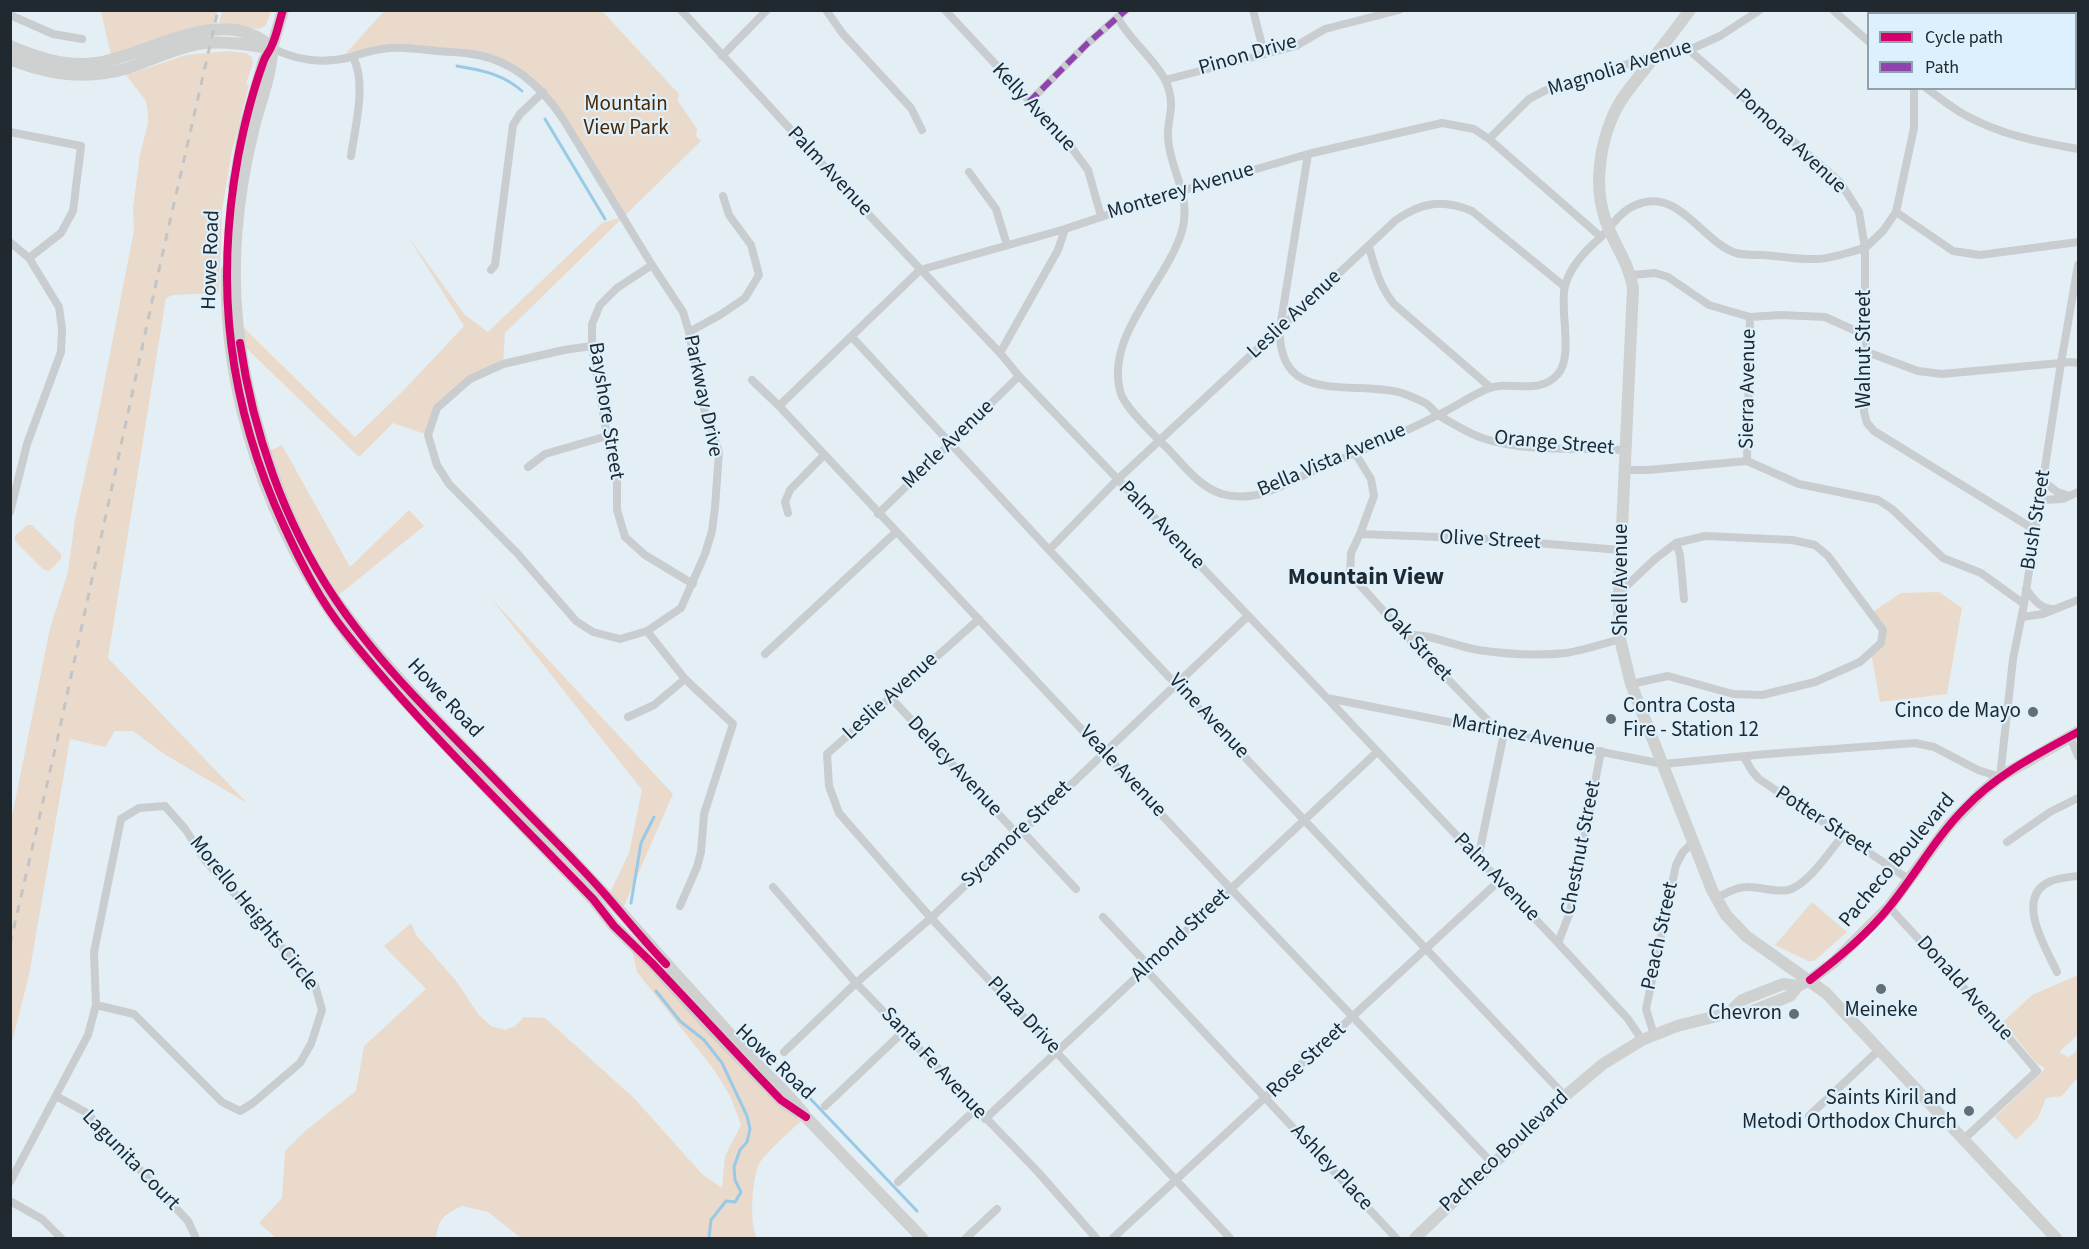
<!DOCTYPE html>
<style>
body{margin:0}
#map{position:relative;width:2089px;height:1249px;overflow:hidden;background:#e4eff5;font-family:"Source Sans 3",sans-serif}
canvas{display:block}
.frame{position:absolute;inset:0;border:12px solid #20292f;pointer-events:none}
.legend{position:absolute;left:1867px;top:12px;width:210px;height:78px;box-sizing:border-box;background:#dcf0fd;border:2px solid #91a0ab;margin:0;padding:8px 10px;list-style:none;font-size:18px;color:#20292f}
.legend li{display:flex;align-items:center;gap:12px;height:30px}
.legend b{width:30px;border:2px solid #91a0ab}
</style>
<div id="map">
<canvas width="2089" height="1249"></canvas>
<div class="frame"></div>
<ul class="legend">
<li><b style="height:8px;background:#d6006c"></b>Cycle path</li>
<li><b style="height:8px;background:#8e44ad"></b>Path</li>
</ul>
</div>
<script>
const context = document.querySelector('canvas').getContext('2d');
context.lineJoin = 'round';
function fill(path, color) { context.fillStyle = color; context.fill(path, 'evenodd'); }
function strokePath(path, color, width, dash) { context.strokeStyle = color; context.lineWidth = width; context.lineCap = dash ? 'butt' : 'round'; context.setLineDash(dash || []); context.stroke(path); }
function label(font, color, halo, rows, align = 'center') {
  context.font = font + ' "Source Sans 3",sans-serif'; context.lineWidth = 4.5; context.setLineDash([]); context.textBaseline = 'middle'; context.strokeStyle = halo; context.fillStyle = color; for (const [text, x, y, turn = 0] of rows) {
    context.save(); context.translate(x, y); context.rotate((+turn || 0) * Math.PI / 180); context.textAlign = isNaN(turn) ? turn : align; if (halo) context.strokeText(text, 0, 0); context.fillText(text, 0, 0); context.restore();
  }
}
fill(new Path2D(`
 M101,11H218L212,31L112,60Z
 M222,11H271L266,25L259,29L219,23Z
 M384,11H602L679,94L678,101L697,129L696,136L701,141L505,333L503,364L470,379L437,408L428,435L393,423L359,457L240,342L237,321L355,437L402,392L464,326L407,235L464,314L488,332L602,223L623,217L568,127L527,78L479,55L402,47L341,59Z
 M228,51L246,53L252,57L253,63L246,84L249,85L232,151L222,210L219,293L173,295L166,298L108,658L247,803L164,754L133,731H115L105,747L70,739L29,975L11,1046V821L50,628L68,572L75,519L98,415L134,230L133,208L140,154L148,123V113L146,101L126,75L186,55Z
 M282,445L350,567L409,510L424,526L335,598L312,561L265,453Z
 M27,525H32L61,554V559L49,571L44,570L15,541V536Z
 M1939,592L1962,608L1947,694L1880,702L1871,652L1881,643L1883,630L1871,613L1901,593Z
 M490,597L673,794L621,913L608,897L629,853L642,790Z
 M1812,902L1847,932L1814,961H1808L1775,945Z
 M411,923L416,935L457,982L478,1014L491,1026L505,1030L515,1026L524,1017L545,1018L634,1098L702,1174L722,1188L725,1156L741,1125L730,1096L715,1071L637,972L630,942L806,1117C797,1125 762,1156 759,1164C752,1179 749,1224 757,1238H521L488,1212L462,1206C444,1215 439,1218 436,1238H276L259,1223L282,1198L285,1151L305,1131L356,1091L364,1046L426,989L384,946Z
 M2078,975V1035L2059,1052L2068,1057L2076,1052L2078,1042V1077L2062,1096L2046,1098L2038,1118L2016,1140L1995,1117L2045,1069L2042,1066L2037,1064L2003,1022L2032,995Z`), '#eadacb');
strokePath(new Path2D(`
 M457,66C481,70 503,74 522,91
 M545,119L605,219
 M631,903L641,843L654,817
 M656,991L680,1021L704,1040L722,1063L747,1116L750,1129L747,1142L740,1150L734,1167L735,1180L741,1192L735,1202L726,1201L711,1220L709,1238
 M803,1091L917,1211`), '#98cae7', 3);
strokePath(new Path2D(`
 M681,10L870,216L1000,353L1019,376L1327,698L1558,943L1628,1019L1642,1040
 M826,10L843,34L911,108L922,130
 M945,10L1065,139L1088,170L1101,216
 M1253,10L1264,53
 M1833,10L1868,41
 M10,15L53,34L82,39
 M1118,18C1129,40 1158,62 1167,84C1176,109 1167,116 1168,138C1170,171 1192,195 1182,231C1167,282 1103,337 1121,394C1126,409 1158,439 1170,451C1185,467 1200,487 1222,494C1233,497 1245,497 1256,495C1275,491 1295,479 1313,471C1355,453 1398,436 1438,415C1455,407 1470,396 1487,389C1510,379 1538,397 1558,374C1574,355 1559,309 1565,286C1570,266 1586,250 1601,237C1612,226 1620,211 1636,205C1678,186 1702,242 1736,253C1744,255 1754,255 1763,255C1781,256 1800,260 1818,259C1834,258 1849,252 1865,248L1859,212L1840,182L1689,50
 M272,48C297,61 323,64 351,57C361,54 371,50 382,49C400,46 418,49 437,51C450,52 464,52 478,55C515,62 543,89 563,119L652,265L683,312L689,332L704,409L719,452L715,507L712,531L705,554L681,608L647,631L620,639L593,632L576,621L517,553L449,484L437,465L428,435L437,408L470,379L503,364L564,350L592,346
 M722,56L767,10
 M1165,80L1296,46L1325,29L1399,10
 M1914,88V128L1896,212L1883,231L1865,248V335L1867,352L1864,412L1867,423L1874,431L2035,530
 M1926,88C1939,97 1952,108 1965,115C2001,135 2039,142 2078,149
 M1029,102L1088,43L1126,10
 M10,132L81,146L73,211L61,233L29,258
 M1489,139L1529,99L1546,90L1665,52L1689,50L1720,36L1760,10
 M1308,154L1280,328C1277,408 1355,379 1402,393C1410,396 1420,400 1427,404C1432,408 1435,413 1440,416C1453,424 1470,434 1485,439C1530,453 1580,447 1626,450
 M351,156C355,127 367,83 353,57
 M969,172L996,209L1007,245
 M1896,212L1953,251L1980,255L2078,242
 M10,242L29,258L59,307L62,329L61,352L27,444L10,512
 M1369,247C1375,268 1380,287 1394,304L1490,387
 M652,265L617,288L600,305L592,324V346L607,436L617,468V510L625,537L645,555L693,584
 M491,270L495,265L513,125L520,114L543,92
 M1631,275L1655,273L1668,277L1709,305L1750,317L1780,315L1825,317L1865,335
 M689,332L720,315L745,298L759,275L751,245L729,215L723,196
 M852,337L1049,550L1565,1096
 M1867,352L1918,371L1942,374L2071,362L2078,363
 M1000,353L1058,250L1065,229
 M752,380L779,406L1231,889L1493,1164
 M779,406L920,270L1065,229L1164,196L1308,154L1442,123L1474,129L1489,139L1601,237
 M1355,453L1371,479L1374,496L1360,534L1351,553L1350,574L1406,636L1499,732
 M1747,461L1750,317
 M528,467L545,454L607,436
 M1625,470H1648L1747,461L1799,484L1878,500L1892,509L1943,558L1981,573L2024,604
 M2043,481L2057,492L2070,496
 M2040,500L2063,499L2078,492
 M788,513L785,502L790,490L824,455
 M878,514L1019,376
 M1360,534L1490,539L1620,550
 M1676,543L1680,555L1684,599
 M1049,550L1117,480L1396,220C1422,202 1442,199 1472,211L1565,287
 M2026,589C2034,600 2040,609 2054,609
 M1619,593L1655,559L1676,543L1705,536L1792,540L1815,545L1828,556L1883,630L1881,643L1860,662L1815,682L1762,695L1733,694L1668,676L1631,684
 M2022,617L2043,614L2078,600
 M979,619L827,754L829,786L839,813L931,918L1230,1238
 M647,631L685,679L733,724L704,814L701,852L697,867L680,906
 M1406,636C1423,631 1457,647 1478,650C1506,654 1538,656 1566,653C1584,650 1603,644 1620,639
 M765,654L896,532
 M891,698L1018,835
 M1327,698L1663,764L1767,754L1915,743L1934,747L1978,770L2000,777L2013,659L2024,604L2061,363L2078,265
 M628,717L654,705L685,679
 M2070,737L2078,756
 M1744,757L1752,771L1759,779L1910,880
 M1022,831L1076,889
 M2007,842L2050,812L2078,798
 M1478,859L1504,733
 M773,887L856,983L1038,1172L1096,1238
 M1716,898C1726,894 1735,887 1746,887C1760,886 1773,893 1788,890C1808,885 1830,851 1843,835
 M1889,907L1999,1026L2037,1071L1964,1139
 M1103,917L1149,966
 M1558,943L1570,912L1601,751
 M1145,969L1396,1238
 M2057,972C2046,948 2013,897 2051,881C2059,878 2069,877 2078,876
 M1654,1035L1646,1009L1676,865L1683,852L1693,842
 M784,1052L856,983L931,918L1248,616
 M56,1096L87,1113L188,1221L195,1236
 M825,1106L904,1031
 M1809,1116L1880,1049
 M985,1119L1377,752
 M10,1182L88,1035L96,1005L94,952L121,819L139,808L165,806L186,830L204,859L315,985L322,1010L311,1044L300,1063L253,1103L240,1111L222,1102L134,1014L96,1005
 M898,1182L976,1109
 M10,1201L42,1219L61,1238
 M966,1238L997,1209
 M1113,1238L1499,881`), '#c9cdcf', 8);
strokePath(new Path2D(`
 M1690,10C1676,29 1662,47 1648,65C1635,82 1620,98 1612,118C1600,146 1595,183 1603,212C1610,241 1628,258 1633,288L1619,593L1620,639L1631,684L1712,890L1726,915L1746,936L1826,993L2056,1238
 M2038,10L2041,14
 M2076,42L2078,45
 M10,46C38,58 66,67 96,63C148,56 224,1 272,48
 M272,48C272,77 258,106 252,135C238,194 231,258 237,319C245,408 284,528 336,601C392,679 463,746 529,815C553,839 577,864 600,889C632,923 662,960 694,994C717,1019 739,1046 763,1070C778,1086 794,1099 806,1117L922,1238
 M10,59C48,75 88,80 128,68C151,60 174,49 198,44C224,40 246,45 272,48
 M234,187L244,130L264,60L272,48L283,10
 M227,270C223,394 270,530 344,630C365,659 391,685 415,712C473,775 534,837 593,899L614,926L652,963L707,1024L781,1100L798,1112
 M1729,1013L1742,1000L1783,984L1798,986
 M1415,1238L1565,1096L1603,1064L1642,1040L1677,1026L1729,1013H1747L1790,996L1798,986L1810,980L1834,962L1889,907L1949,825L1982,792L2000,777L2078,732`), '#cfd0d0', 12);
strokePath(new Path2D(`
 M10,944L57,741L160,265L218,10`), '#c2c4c6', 3, [8, 8]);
strokePath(new Path2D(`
 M1029,102L1088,43L1126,10`), '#8e44ad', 6, [12, 6]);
strokePath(new Path2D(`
 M283,10C279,22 277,34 272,45C270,51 265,56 263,63C252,93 244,126 238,157C214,288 229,406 284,526C301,563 320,601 346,633C421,727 510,812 593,899L614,926L652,963L757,1075L781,1100L806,1117
 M240,343C253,432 284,522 334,597C383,671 451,733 512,797C542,828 574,859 603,892C624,916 644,941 666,964
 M1810,980C1838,958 1868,934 1890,906C1916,874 1936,837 1965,808C1997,774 2038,754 2078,732`), '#d6006c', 8);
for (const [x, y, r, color] of [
 [2033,712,6,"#656e74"],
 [1611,719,6,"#656e74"],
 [1881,989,6,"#656e74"],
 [1794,1014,6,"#656e74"],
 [1969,1111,6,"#656e74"]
]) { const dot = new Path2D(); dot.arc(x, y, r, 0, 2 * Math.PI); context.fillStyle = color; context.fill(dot); strokePath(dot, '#dcf0fd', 2); }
label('21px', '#20292f', '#dcf0fd', [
 ["Pinon Drive",1248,56,-16],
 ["Magnolia Avenue",1620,69,-17],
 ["Kelly Avenue",1033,108,47],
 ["Pomona Avenue",1790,142,43],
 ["Palm Avenue",829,172,47],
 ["Monterey Avenue",1181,192,-17],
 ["Howe Road",212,260,-88],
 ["Leslie Avenue",1295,315,-43],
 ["Walnut Street",1865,349,-90],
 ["Sierra Avenue",1749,389,-89],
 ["Parkway Drive",702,396,78],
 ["Bayshore Street",605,411,81],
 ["Orange Street",1554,444,5],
 ["Merle Avenue",949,445,-44],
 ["Bella Vista Avenue",1332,461,-23],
 ["Bush Street",2037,520,-81],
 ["Palm Avenue",1161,526,46],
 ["Olive Street",1490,541,3],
 ["Shell Avenue",1622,580,-90],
 ["Oak Street",1416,645,47],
 ["Leslie Avenue",891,697,-42],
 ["Howe Road",444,699,47],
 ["Vine Avenue",1208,717,47],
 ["Martinez Avenue",1523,736,11],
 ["Delacy Avenue",954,767,47],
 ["Veale Avenue",1122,772,47],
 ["Potter Street",1823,822,33],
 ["Sycamore Street",1017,835,-44],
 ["Chestnut Street",1582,848,-79],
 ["Pacheco Boulevard",1898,861,-50],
 ["Palm Avenue",1496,878,46],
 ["Morello Heights Circle",253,914,51],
 ["Almond Street",1181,936,-43],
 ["Peach Street",1661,936,-78],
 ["Donald Avenue",1964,989,48],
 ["Plaza Drive",1023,1016,47],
 ["Rose Street",1307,1061,-43],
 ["Howe Road",774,1063,43],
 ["Santa Fe Avenue",933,1064,47],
 ["Pacheco Boulevard",1505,1152,-43],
 ["Lagunita Court",130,1161,46],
 ["Ashley Place",1331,1168,47]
]);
label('21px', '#4b2802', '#dcf0fd', [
 ["Mountain",626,105],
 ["View Park",626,129]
]);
label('21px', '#20292f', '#dcf0fd', [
 ["Contra Costa",1623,707,"left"],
 ["Fire - Station 12",1623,731,"left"],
 ["Cinco de Mayo",2021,712],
 ["Meineke",1881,1011,"center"],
 ["Chevron",1782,1014],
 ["Saints Kiril and",1957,1099],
 ["Metodi Orthodox Church",1957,1123]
], 'right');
label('bold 24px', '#20292f', '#dcf0fd', [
 ["Mountain View",1366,579]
]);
</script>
